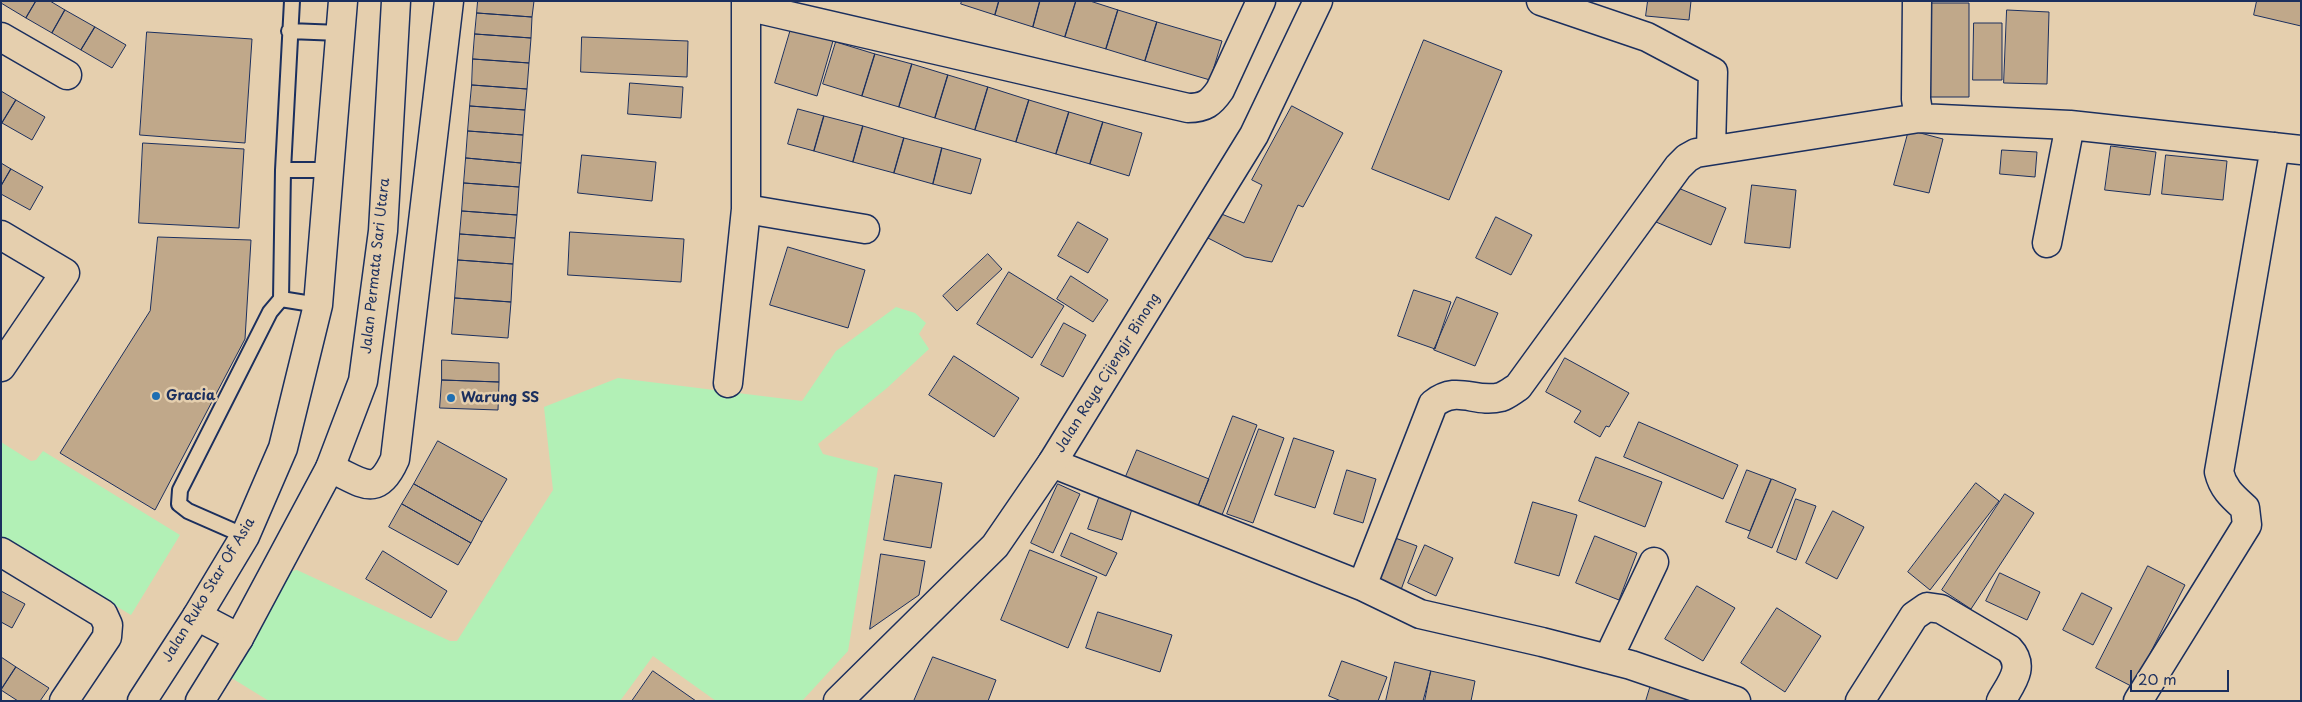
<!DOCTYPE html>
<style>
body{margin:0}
#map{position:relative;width:2302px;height:702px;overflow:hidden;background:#e5cfae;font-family:"Playpen Sans",sans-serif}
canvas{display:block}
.frame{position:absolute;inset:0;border:2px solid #1b2f5e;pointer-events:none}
.scale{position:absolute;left:2130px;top:670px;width:99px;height:22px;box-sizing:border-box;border:2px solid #1b2f5e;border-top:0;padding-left:6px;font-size:15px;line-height:18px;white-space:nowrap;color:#1b2f5e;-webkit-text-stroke:4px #e5cfae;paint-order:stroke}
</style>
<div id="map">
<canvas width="2302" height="702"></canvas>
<div class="frame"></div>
<div class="scale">20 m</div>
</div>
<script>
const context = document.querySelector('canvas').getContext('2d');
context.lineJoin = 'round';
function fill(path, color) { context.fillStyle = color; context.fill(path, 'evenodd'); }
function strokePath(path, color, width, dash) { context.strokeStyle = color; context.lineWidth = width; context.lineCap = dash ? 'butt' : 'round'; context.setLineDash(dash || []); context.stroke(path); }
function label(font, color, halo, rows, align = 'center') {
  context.font = font + ' "Playpen Sans",sans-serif'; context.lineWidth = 5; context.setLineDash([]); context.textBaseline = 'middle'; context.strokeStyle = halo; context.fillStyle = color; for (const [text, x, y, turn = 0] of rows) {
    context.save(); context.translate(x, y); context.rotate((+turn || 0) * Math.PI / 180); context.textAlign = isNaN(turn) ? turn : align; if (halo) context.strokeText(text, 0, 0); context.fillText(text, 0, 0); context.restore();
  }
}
fill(new Path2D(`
 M896,307L915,313L926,323L919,334L929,349L887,388L818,444L823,454L878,468L848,651L802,701H716L653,656L620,701H269L230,677L287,574L292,571L297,570L450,641H457L553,490L544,407L618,378L802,401L836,351Z
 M1,442L31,461L36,460L43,451L180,535L131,615L1,537Z`), '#b2f0b6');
const building = new Path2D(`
 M1,1H36L26,18L1,3Z
 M36,1H50L65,10L52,33L26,18Z
 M478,1H534L532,17L477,13Z
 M962,1H999L995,15L961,4Z
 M999,1H1040L1033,27L995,15Z
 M1040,1H1076L1065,37L1033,27Z
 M1076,1H1090L1118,10L1106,49L1065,37Z
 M1648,1H1691L1689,20L1646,16Z
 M2257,1H2301V26L2254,15Z
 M1925,3H1969V97H1924Z
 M65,10L95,27L81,50L52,33Z
 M1118,10L1157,22L1145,61L1106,49Z
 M2007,10L2049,12L2047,84L2004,83Z
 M477,13L532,17L531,38L475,34Z
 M793,22L835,34L817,96L775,83Z
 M1157,22L1222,41L1210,80L1145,61Z
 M1974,23H2002V80H1973Z
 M95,27L126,45L112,68L81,50Z
 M147,32L252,39L245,143L140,135Z
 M475,34L531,38L529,63L473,59Z
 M582,37L688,41L687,77L581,72Z
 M1424,40L1502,71L1449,200L1372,169Z
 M836,42L875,54L862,96L823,84Z
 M875,54L912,64L899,107L862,96Z
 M473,59L529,63L527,89L472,85Z
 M912,64L948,75L935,118L899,107Z
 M948,75L988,87L975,130L935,118Z
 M630,83L683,87L681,118L628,114Z
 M472,85L527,89L525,110L470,106Z
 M988,87L1029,100L1016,142L975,130Z
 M1,91L16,100L2,123L1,122Z
 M16,100L45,117L32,140L2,123Z
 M1029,100L1069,112L1056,154L1016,142Z
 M470,106L525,110L523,135L468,131Z
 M1292,106L1343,133L1303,207L1298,205L1272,262L1245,257L1208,238L1219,213L1244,223L1262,185L1252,180Z
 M798,109L824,116L814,151L788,144Z
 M1069,112L1103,122L1090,164L1056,154Z
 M824,116L863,126L853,162L814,151Z
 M1103,122L1142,133L1129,176L1090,164Z
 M863,126L904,138L894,173L853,162Z
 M1909,130L1943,139L1929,193L1894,185Z
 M468,131L523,135L521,163L466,158Z
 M904,138L942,148L933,184L894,173Z
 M143,143L244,149L239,228L139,223Z
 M2111,146L2156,152L2150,195L2105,190Z
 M942,148L981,159L971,194L933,184Z
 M2002,150L2037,152L2035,177L2000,174Z
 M582,155L656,162L652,201L578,193Z
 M2166,155L2227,161L2223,200L2162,194Z
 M466,158L521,163L519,187L464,183Z
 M1,163L11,169L1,186Z
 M11,169L43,187L30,210L1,194V186Z
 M464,183L519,187L517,215L462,211Z
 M1671,185L1726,208L1711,245L1656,222Z
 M1752,185L1796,190L1790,248L1745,243Z
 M462,211L517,215L515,238L460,234Z
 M1496,217L1532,235L1511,275L1476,258Z
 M1078,222L1108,239L1088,273L1058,256Z
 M570,232L684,239L681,282L568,275Z
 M460,234L515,238L513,264L458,260Z
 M158,237L251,240L245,339L155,510L60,453L150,311Z
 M788,247L865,270L848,328L770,305Z
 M988,254L1002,269L957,311L943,296Z
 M458,260L513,264L511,302L455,298Z
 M1009,272L1064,306L1032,358L977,324Z
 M1071,276L1108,300L1093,322L1057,299Z
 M1414,290L1451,302L1435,349L1398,336Z
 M1457,297L1498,313L1475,366L1434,350Z
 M455,298L511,302L508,338L452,334Z
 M1064,323L1086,335L1063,377L1041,365Z
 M954,356L1019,398L994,437L929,395Z
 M1565,358L1629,393L1609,427L1606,426L1600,437L1574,422L1581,411L1546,392Z
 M442,360L499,363V382L442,380Z
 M442,380L499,382L498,410L440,408Z
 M1233,416L1257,425L1222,515L1199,505Z
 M1639,422L1738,465L1723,499L1624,457Z
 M1259,429L1284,438L1253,523L1227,514Z
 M1294,438L1334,451L1315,508L1275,495Z
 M438,441L507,479L482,522L414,484Z
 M1137,450L1209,479L1194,515L1122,486Z
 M1596,457L1662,482L1645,527L1579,501Z
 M1347,470L1376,479L1363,523L1334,514Z
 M1747,470L1771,479L1750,531L1726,522Z
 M895,475L942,483L931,548L884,540Z
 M1772,479L1796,489L1772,548L1748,538Z
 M1976,483L1999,501L1930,590L1908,572Z
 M414,484L482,522L471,543L402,504Z
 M1058,484L1080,494L1053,553L1031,543Z
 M2005,494L2034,513L1971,609L1942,590Z
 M1100,495L1133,506L1122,540L1088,529Z
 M1796,499L1816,506L1796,560L1777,552Z
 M1533,502L1577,515L1559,576L1515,563Z
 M402,504L471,543L458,565L389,527Z
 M1833,511L1864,527L1837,579L1806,563Z
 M1071,533L1117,553L1106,576L1061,556Z
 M1387,535L1417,546L1398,598L1368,587Z
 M1595,536L1637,553L1619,600L1576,583Z
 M1425,545L1453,558L1436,596L1408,583Z
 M1030,550L1097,577L1068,648L1001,620Z
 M383,551L447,591L431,618L366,579Z
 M881,554L925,561L919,595L870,629Z
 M2148,566L2185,585L2133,687L2096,668Z
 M2000,573L2040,592L2027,620L1986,601Z
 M1697,586L1735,608L1703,661L1665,639Z
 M1,591L25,604L12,628L1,622Z
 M2082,593L2112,608L2093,645L2063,630Z
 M1777,608L1821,636L1785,692L1741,663Z
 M1098,612L1172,635L1160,672L1086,648Z
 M1,657L16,667L1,690Z
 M933,657L996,680L988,701H914Z
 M1342,661L1387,677L1378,701H1341L1329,696Z
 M1395,662L1431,671L1423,701H1386Z
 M16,667L49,688L40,701H18L1,690Z
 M653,671L696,701H632Z
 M1431,671L1475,681L1471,701H1425Z
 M1653,678L1693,691L1690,701H1646Z`);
fill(building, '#c0a88a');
strokePath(building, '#1b2f5e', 1);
const lane = new Path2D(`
 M289,31L340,33
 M283,170H329
 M281,299L283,170L292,1
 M245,536L188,511L179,504L180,490L270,312L281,299L318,305`);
const street = new Path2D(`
 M1541,1L1647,37L1713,72L1711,149
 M1917,1L1916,99L1919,118
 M746,6L1188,108C1205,108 1211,103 1220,90L1261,1
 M1,37L67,75
 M746,209L865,229
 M1,235L65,273L1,367
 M2047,243L2070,125
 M728,383L746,209V1
 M1052,463L1362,586L1420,614L1542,642L1631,665L1736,701
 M330,468C362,482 377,500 395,459L449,1
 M1,552L103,614L108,625L107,637L64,701
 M1362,586L1433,404C1458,384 1474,404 1501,397C1507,395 1513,390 1518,387L1678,167L1687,158L1696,153L1919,118L2070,125L2301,150
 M197,616L239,638
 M1608,659L1654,562
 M1860,701L1914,616L1927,607L1941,609L2009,649C2026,667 2011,683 2001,701
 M2138,701L2247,525L2245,508C2233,497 2223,489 2219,472L2275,147`);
const secondary = new Path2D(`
 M142,701L197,616L245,536L283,448L318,305L343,1
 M200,701L239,638L330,468L363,381L383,231L396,1
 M838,701L995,546L1052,463L1254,135L1318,1`);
strokePath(lane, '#1b2f5e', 18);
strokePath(street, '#1b2f5e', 31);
strokePath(secondary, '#1b2f5e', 31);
strokePath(lane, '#e5cfae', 14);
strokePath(street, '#e5cfae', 28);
strokePath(secondary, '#e5cfae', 28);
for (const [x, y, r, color] of [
 [156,396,5,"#1f6fb2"],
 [451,398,5,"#1f6fb2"]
]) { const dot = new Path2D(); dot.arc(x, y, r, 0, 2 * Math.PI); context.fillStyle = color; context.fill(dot); strokePath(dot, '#e5cfae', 2); }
label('14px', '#1b2f5e', '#e5cfae', [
 ["Jalan Permata Sari Utara",376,266,-84],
 ["Jalan Raya Cijengir Binong",1108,373,-58],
 ["Jalan Ruko Star Of Asia",209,590,-59]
]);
label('bold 14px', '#1b2f5e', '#e5cfae', [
 ["Gracia",166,396],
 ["Warung SS",461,398]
], 'left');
</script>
